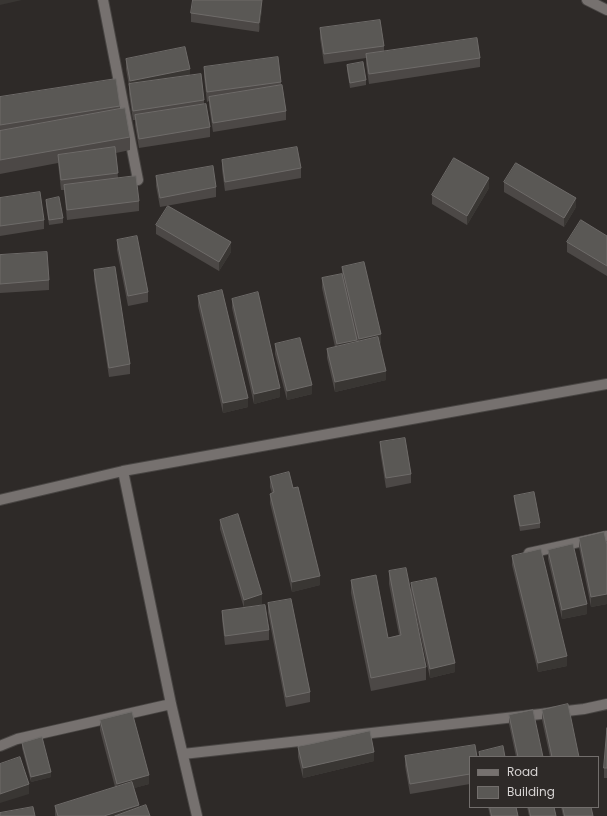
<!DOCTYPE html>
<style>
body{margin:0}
#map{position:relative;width:607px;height:816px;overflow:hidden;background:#2e2a28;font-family:Poppins,sans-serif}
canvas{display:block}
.legend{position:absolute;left:469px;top:756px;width:130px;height:52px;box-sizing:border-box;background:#2e2a28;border:1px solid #726e6c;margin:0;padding:5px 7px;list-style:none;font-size:12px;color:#d7d4d3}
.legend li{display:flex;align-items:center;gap:8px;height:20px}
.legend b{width:20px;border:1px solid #726e6c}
</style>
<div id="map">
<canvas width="607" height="816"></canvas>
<ul class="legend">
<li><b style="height:5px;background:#76716f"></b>Road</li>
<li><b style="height:11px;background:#5a5855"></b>Building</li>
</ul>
</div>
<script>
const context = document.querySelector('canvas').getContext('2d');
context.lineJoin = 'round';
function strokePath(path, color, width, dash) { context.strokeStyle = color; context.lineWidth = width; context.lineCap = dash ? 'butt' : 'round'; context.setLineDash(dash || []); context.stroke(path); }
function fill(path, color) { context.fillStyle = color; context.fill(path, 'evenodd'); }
const minor = new Path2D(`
 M103,0L138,180
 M587,0L607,10
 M123,471L171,704L197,816
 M0,500L123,471L607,384
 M529,553L607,536
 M0,746L17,739L171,704
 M183,754L515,717L584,709L607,704`);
strokePath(minor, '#484543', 12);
strokePath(minor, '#76716f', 10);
fill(new Path2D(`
 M262,9L259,32L191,22V13Z
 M320,28L384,46V52L480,58V67L369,84L366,64V58L324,64L320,38Z
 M126,59L190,76L204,100V104L210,127V137L139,148L135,125V120H133L129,94V86L126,69Z
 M347,65L366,80V85L350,88L347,70Z
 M204,67L281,82V85L286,111V120L213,132L209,106V101L207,102L204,77Z
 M0,97L120,106V109L130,137V150L116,153L118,178L139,201V211L67,220L64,190H61L58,163L0,174Z
 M222,160L301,168V178L225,191L222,170Z
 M156,176L216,187V197L160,207L156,186Z
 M504,182L576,207L564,227L504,192Z
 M489,188L467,225L432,204V195Z
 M0,198L44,220V229L0,236Z
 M46,200L63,218V223L49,225L46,205Z
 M156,225L231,252L219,271L156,234Z
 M607,236V276L567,252V242Z
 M117,240L148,292V302L128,306L117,250Z
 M0,255L49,280V290L0,293Z
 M342,267L381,343L379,344L386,380L335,392L327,358V349L335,347L322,288V278L342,274Z
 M94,270L130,364V374L109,377L94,279Z
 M198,296L248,407L223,413L198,306Z
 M232,299L280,397L254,404L232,308Z
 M275,344L312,394L287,400L275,354Z
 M380,442L411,474V483L386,488L380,451Z
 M270,477L293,488L320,585L292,592L270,503V494L272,493L270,487Z
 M514,496L540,523V528L520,531L514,501Z
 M220,520L262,604L253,607L269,630V640L225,645L222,620V611L244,608L220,529Z
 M579,538L607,545V604L591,607L579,547Z
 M548,550L587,614L562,619L548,559Z
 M512,556L567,666L538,672L512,565Z
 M389,571L426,667V680L371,691L351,593V580L388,638L399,635L389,584Z
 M411,583L455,672L430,678L411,593Z
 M268,603L310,692V702L286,707L268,613Z
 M542,710L579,757H550L542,720Z
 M509,715L543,757H516L509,724Z
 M100,720L149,784L134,788L139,808L150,816H55V806L115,787L100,730Z
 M607,728V778H604V768Z
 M22,743L51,777L31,782L22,748Z
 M298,747L374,761L303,778L298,757Z
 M405,756L470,757V784L410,794L405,766Z
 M488,807H516L518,816H490Z
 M527,807H554L556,816H529Z
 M561,807H591L593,816H563Z`), '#4c4846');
fill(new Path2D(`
 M0,0H22L0,5Z
 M262,0V9L259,32V23Z
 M190,69V78L130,90V81Z
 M489,178V188L467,225V216Z
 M576,198V207L564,227V218Z
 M231,242V252L219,271V262Z
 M381,334V343L359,348V339Z
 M357,340V349L337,354V344Z
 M386,371V380L335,392V382Z
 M312,385V394L287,400V391Z
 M280,388V397L254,404V394Z
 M248,398V407L223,413V403Z
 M320,576V585L292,592V582Z
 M262,594V604L244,609V600Z
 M607,594V604L591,607V597Z
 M587,604V614L562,619V610Z
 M567,656V666L538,672V663Z
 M455,663V672L430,678V669Z
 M374,752V761L303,778V768Z
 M51,772V777L31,782V777Z
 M149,775V784L117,793V784Z
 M29,784V794L0,803V794Z
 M139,805V814L133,816H104Z`), '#393633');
const building = new Path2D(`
 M193,0H262L259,23L191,13Z
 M380,20L384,46L324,54L320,28Z
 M477,38L480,58L369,74L366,54Z
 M185,47L190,69L130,81L126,59Z
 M278,57L281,82L207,92L204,67Z
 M363,62L366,80L350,83L347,65Z
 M201,74L204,100L133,111L129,84Z
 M116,79L120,106L0,125V97Z
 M282,85L286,111L213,123L209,97Z
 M206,104L210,127L139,139L135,115Z
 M125,108L130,137L0,160V131Z
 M115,147L118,173L61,180L58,155Z
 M297,147L301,168L225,182L222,160Z
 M454,158L489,178L467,216L432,195Z
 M516,163L576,198L564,218L504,182Z
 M213,166L216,187L160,198L156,176Z
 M136,176L139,201L67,210L64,185Z
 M40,192L44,220L0,226V198Z
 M59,197L63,218L49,220L46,200Z
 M168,206L231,242L219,262L156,225Z
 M581,220L607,236V266L567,242Z
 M137,236L148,292L128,296L117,240Z
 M47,252L49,280L0,284V255Z
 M364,262L381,334L359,339L342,267Z
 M115,267L130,364L109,368L94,270Z
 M342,274L357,340L337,344L322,278Z
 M222,290L248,398L223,403L198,296Z
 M258,292L280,388L254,394L232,299Z
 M378,337L386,371L335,382L327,349Z
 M300,338L312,385L287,391L275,344Z
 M405,438L411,474L386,478L380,442Z
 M289,472L293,488L298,487L320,576L292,582L270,494L274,492L270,477Z
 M534,492L540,523L520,526L514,496Z
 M238,514L262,594L244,600L220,520Z
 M604,532L607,545V594L591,597L579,538Z
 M573,544L587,604L562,610L548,550Z
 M541,549L567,656L538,663L512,556Z
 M406,568L426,667L371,678L351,580L376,575L388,638L401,635L389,571Z
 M436,578L455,663L430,669L411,583Z
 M291,599L310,692L286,697L268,603Z
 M265,605L269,630L225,636L222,611Z
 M568,704L579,757H552L542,710Z
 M533,710L543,757H518L509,715Z
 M132,712L149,775L117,784L100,720Z
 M607,728V768H604Z
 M370,731L374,752L303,768L298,747Z
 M42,737L51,772L31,777L22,743Z
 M475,745L477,757H470V774L410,784L405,756Z
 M503,746L505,757H480L479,752Z
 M20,757L29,784L0,794V764Z
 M132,782L139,805L104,816H58L55,806Z
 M146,805L150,816H115Z
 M33,807L35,816H0V813Z
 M490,807H516L518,816H492Z
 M529,807H554L556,816H531Z
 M563,807H591L593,816H565Z`);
fill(building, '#5a5855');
strokePath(building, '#6e6b69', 1);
</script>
